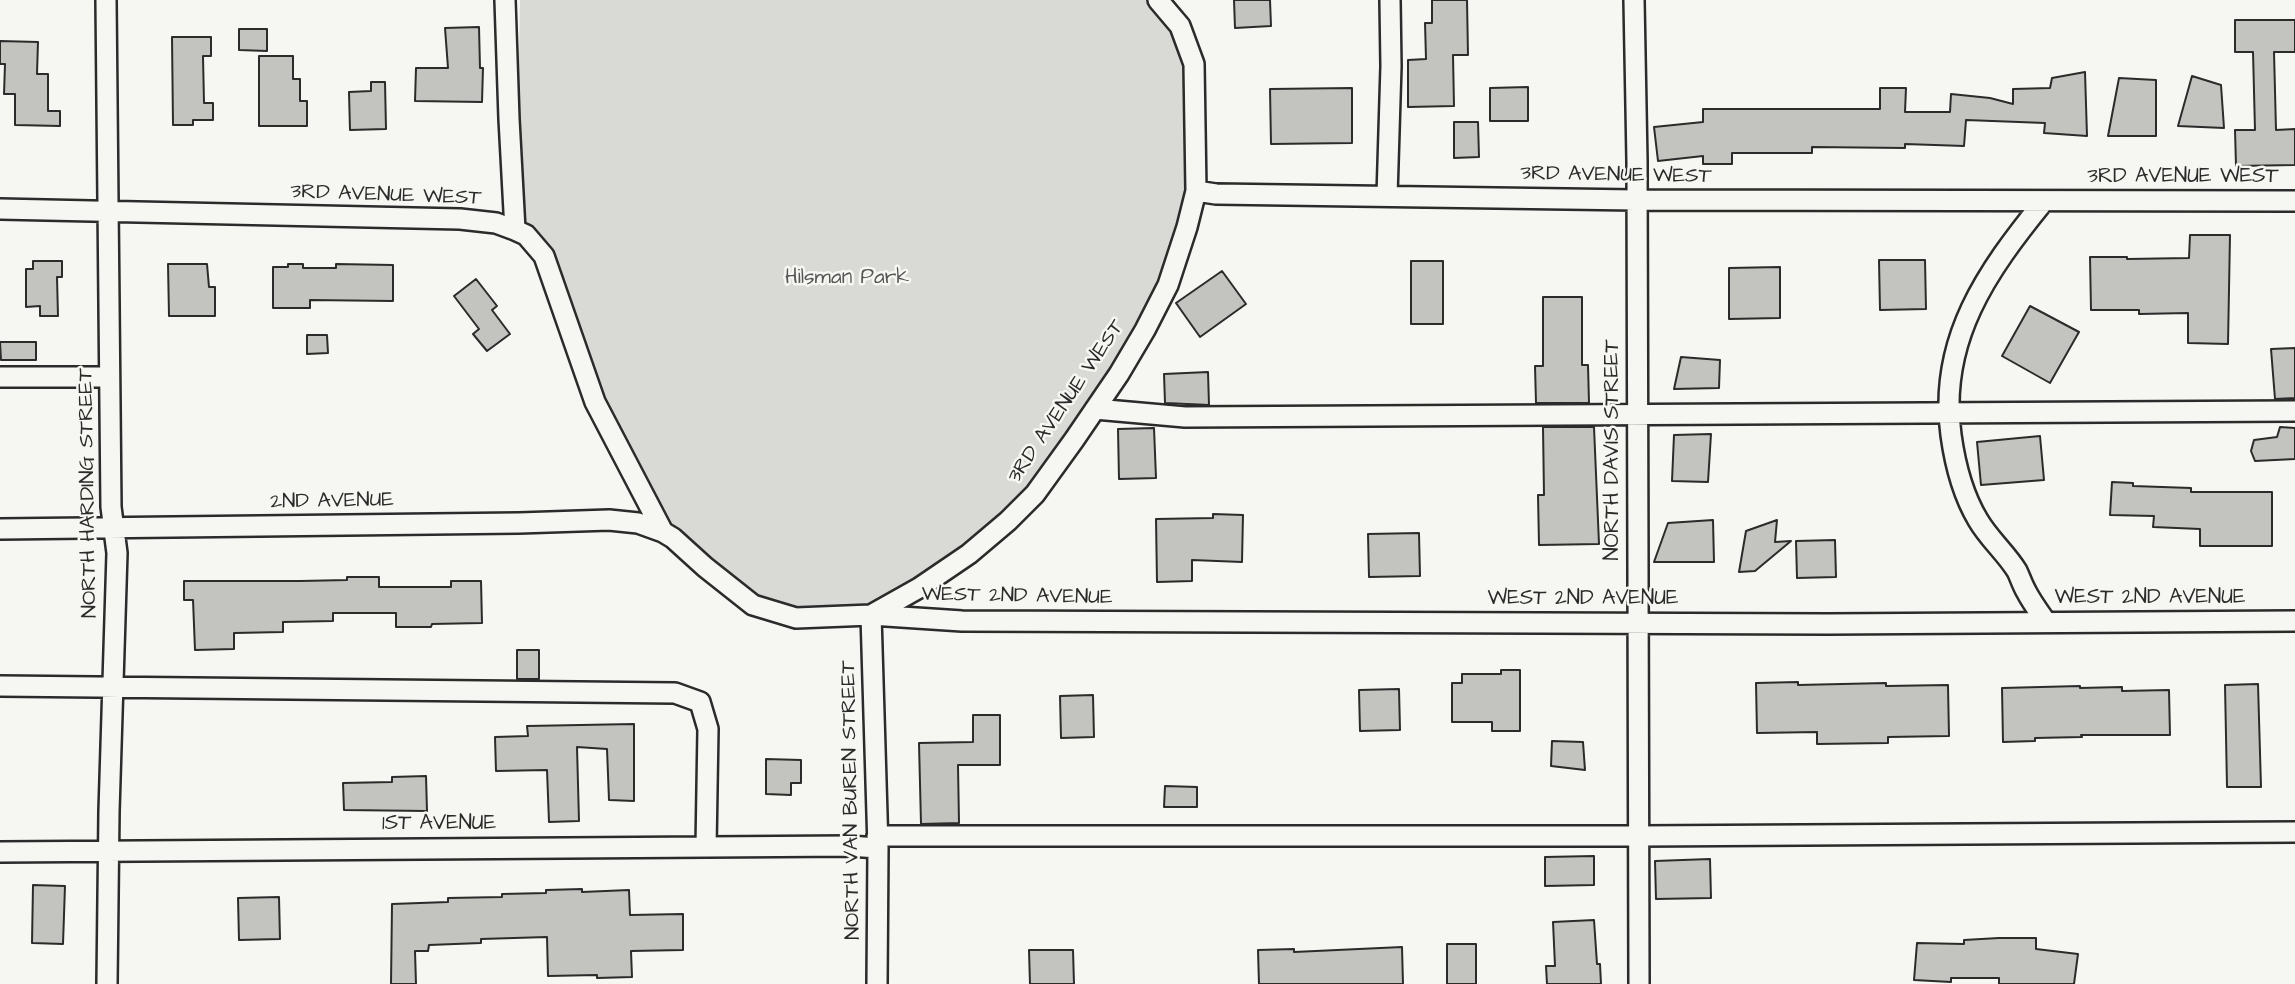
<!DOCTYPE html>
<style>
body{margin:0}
canvas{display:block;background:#f6f6f2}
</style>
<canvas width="2295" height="984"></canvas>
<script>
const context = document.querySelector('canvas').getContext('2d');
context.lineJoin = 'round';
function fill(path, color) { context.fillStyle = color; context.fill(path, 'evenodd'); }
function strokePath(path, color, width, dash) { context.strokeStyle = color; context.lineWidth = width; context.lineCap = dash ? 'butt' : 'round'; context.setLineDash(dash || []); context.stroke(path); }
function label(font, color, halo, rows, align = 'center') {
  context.font = font + ' "Architects Daughter",sans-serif'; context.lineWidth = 5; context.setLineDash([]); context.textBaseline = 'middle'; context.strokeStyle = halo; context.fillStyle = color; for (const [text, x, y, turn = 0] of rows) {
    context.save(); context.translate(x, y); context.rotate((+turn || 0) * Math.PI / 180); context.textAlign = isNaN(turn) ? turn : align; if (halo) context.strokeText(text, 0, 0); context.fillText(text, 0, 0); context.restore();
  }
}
fill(new Path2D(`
 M520,0H1154L1183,36L1193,192L1146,324L1007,520L874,611L797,617L754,604L674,536L596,402L545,255L516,228Z`), '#d9d9d5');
const building = new Path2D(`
 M1234,0H1270L1271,26L1235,28Z
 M1432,0H1467L1468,55H1453L1454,106L1408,107V60L1426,59L1425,23H1432Z
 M2235,20H2295V52H2274L2276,130L2295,129V165L2236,166L2235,130H2255L2253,52H2235Z
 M479,27L480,68H483L482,102L415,101L416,68H448L445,28Z
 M239,29H267V51L239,50Z
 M172,37H211V56H203L204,103H213V120H193V125H173Z
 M0,41L38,42L37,74H48V111H60V126L15,125V94H4L5,64H0Z
 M259,56H293V79H300V101H307V126H259Z
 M2085,72L2087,136L2044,133L2045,123L1966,120L1964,146L1905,144V148L1812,147V153H1732V164H1703V156L1658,161L1654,127L1703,122V109H1880V88H1906L1905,112H1950L1951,94L1990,98L2013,104V89L2050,88L2052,78Z
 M2192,76L2221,85L2224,128L2178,126Z
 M2119,78L2156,80V136H2108Z
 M371,82H385L386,129L350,130L349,92L371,91Z
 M1528,87V121H1490V88Z
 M1352,88V143L1271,144L1270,89Z
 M1454,122H1478L1479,157L1454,158Z
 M2190,235H2230L2228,344L2188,343V313L2139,314V310H2091L2090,257H2127V259L2189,258Z
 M1879,260H1925L1926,309L1880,310Z
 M33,261H62V277H57L58,316H40V306L26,307V269H33Z
 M1411,261H1443V324H1411Z
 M168,264H207L209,287H215V316H169Z
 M288,264H303V268H336V264L393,265V301L310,300V308H273V267H288Z
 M1780,267V318L1729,319V268Z
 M1222,271L1246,304L1200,337L1176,303Z
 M476,279L497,306L492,310L510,334L487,351L473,334L479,329L454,296Z
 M1543,297H1582V365H1588L1589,403H1536L1535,366H1543Z
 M2030,306L2079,332L2050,383L2002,356Z
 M307,335H327L328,353L307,354Z
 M0,342H36V360H1Z
 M2295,348V398L2275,399L2271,349Z
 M1681,357L1720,360L1719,388L1674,389Z
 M1208,372L1209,405L1165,403L1164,374Z
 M1543,427H1594L1599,544L1539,545L1538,495H1544Z
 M2280,427L2295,428V459L2255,461L2251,451L2254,440L2277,437Z
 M1154,428L1156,478L1119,479L1118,429Z
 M1711,434L1708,482L1672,481L1674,435Z
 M2040,436L2044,480L1981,485L1977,442Z
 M2112,482L2133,483V486L2191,488V492H2272V546H2200V529L2153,527L2154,516L2110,515Z
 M1213,514L1243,515L1242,562L1192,560V581L1157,582L1156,519L1213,518Z
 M1713,520L1714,562H1654L1668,523Z
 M1777,520L1775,542L1791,541L1755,571L1739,572L1746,531Z
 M1419,533L1420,576L1369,577L1368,534Z
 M1835,540L1836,577L1797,578L1796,541Z
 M347,577H379V587H451V581H481L482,623L432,624L431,627H396V613H333V621L283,622V632L234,633V649L195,650L193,600H184V581H300L347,580Z
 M517,650H539V679H517Z
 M1501,670H1520V731H1492V722H1452V683H1462V674H1501Z
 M1798,682V685L1886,683V686L1948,685L1949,736L1888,737V743L1817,744V732L1757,733L1756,683Z
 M2258,684L2261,787H2227L2225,685Z
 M2080,686V688L2122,687V691L2169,690L2170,735H2081L2082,737L2035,738V741L2003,742L2002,688Z
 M1399,689L1400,730L1360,731L1359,690Z
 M1093,695L1094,737L1061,738L1060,696Z
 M973,715H1000V765H958L959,823L921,824L919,743L973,742Z
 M634,724V801L609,800L607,749L577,747L579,821L549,822L547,770L496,771L495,737L528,736L527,726Z
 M1552,741L1583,742L1585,770L1551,766Z
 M766,759L801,760V783H791V795L766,794Z
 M426,776L427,811L344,810L343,783L392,782V777Z
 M1165,786L1197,787V807H1164Z
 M1594,856V885L1545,886V857Z
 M1710,859L1711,898L1656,899L1655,861Z
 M33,885L65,886L63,944L32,943Z
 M582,889V892L629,890L630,915L683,914V950L631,951L632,977L597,978V975L548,976L547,937L481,939V943L429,945L428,951H415L416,984H391L392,904L448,902V898L502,897V894L546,893V890Z
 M279,897L280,939L239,940L238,898Z
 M1594,920L1597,964H1600L1601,984H1547L1546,966H1555L1553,922Z
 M1999,938H2036V949L2078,954L2074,984H1999V978H1951V982L1914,980L1917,943L1964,944V940Z
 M1447,944H1476V984H1447Z
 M1402,947L1403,984H1259L1258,950L1294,949V952Z
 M1029,950H1073L1074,984H1030Z`);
fill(building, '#c3c3c0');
strokePath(building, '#2b2b2b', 2);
const minor = new Path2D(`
 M106,0L111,507L117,553L109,811L107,984
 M505,0L509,119L515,230
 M1634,0L1637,161L1639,984
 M1196,191L1216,194L1636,200L2295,201
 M1387,196L1391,66L1390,0
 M2044,201C1987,271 1938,340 1951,435C1955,464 1963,495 1978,520C1989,539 2006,553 2017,571C2020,577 2022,584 2026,591C2031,601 2039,612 2046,622
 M0,209L460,219L496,223L515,230L526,235L544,256L595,402L663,532L673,538L705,567L753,605L796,618L871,615L919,588L969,554L1008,521L1035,494L1074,440L1119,374L1145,330L1168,285L1187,227L1196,191L1194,64L1180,26L1158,0
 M0,377H109
 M1095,409L1185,417L2295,411
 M0,529L519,523L609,520L638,523L663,532
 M0,686L675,693L700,702L708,729L706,847
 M877,836H1640L2295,832
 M0,852L849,846L878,848
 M877,984L878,848L871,615L962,621L1828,624L2295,621`);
strokePath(minor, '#2b2b2b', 24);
strokePath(minor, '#f6f6f2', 19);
label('21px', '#2b2b2b', '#f6f6f2', [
 ["3RD AVENUE WEST",1616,176,1],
 ["3RD AVENUE WEST",2183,178],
 ["3RD AVENUE WEST",386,196,2],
 ["3RD AVENUE WEST",1067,402,-56],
 ["NORTH DAVIS STREET",1614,450,-90],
 ["NORTH HARDING STREET",89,493,-91],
 ["2ND AVENUE",332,502,-1],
 ["WEST 2ND AVENUE",1017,597,1],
 ["WEST 2ND AVENUE",2150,599],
 ["WEST 2ND AVENUE",1583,600],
 ["NORTH VAN BUREN STREET",852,800,-91],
 ["1ST AVENUE",439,825]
]);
label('21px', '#565656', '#f6f6f2', [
 ["Hilsman Park",847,279]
]);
</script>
